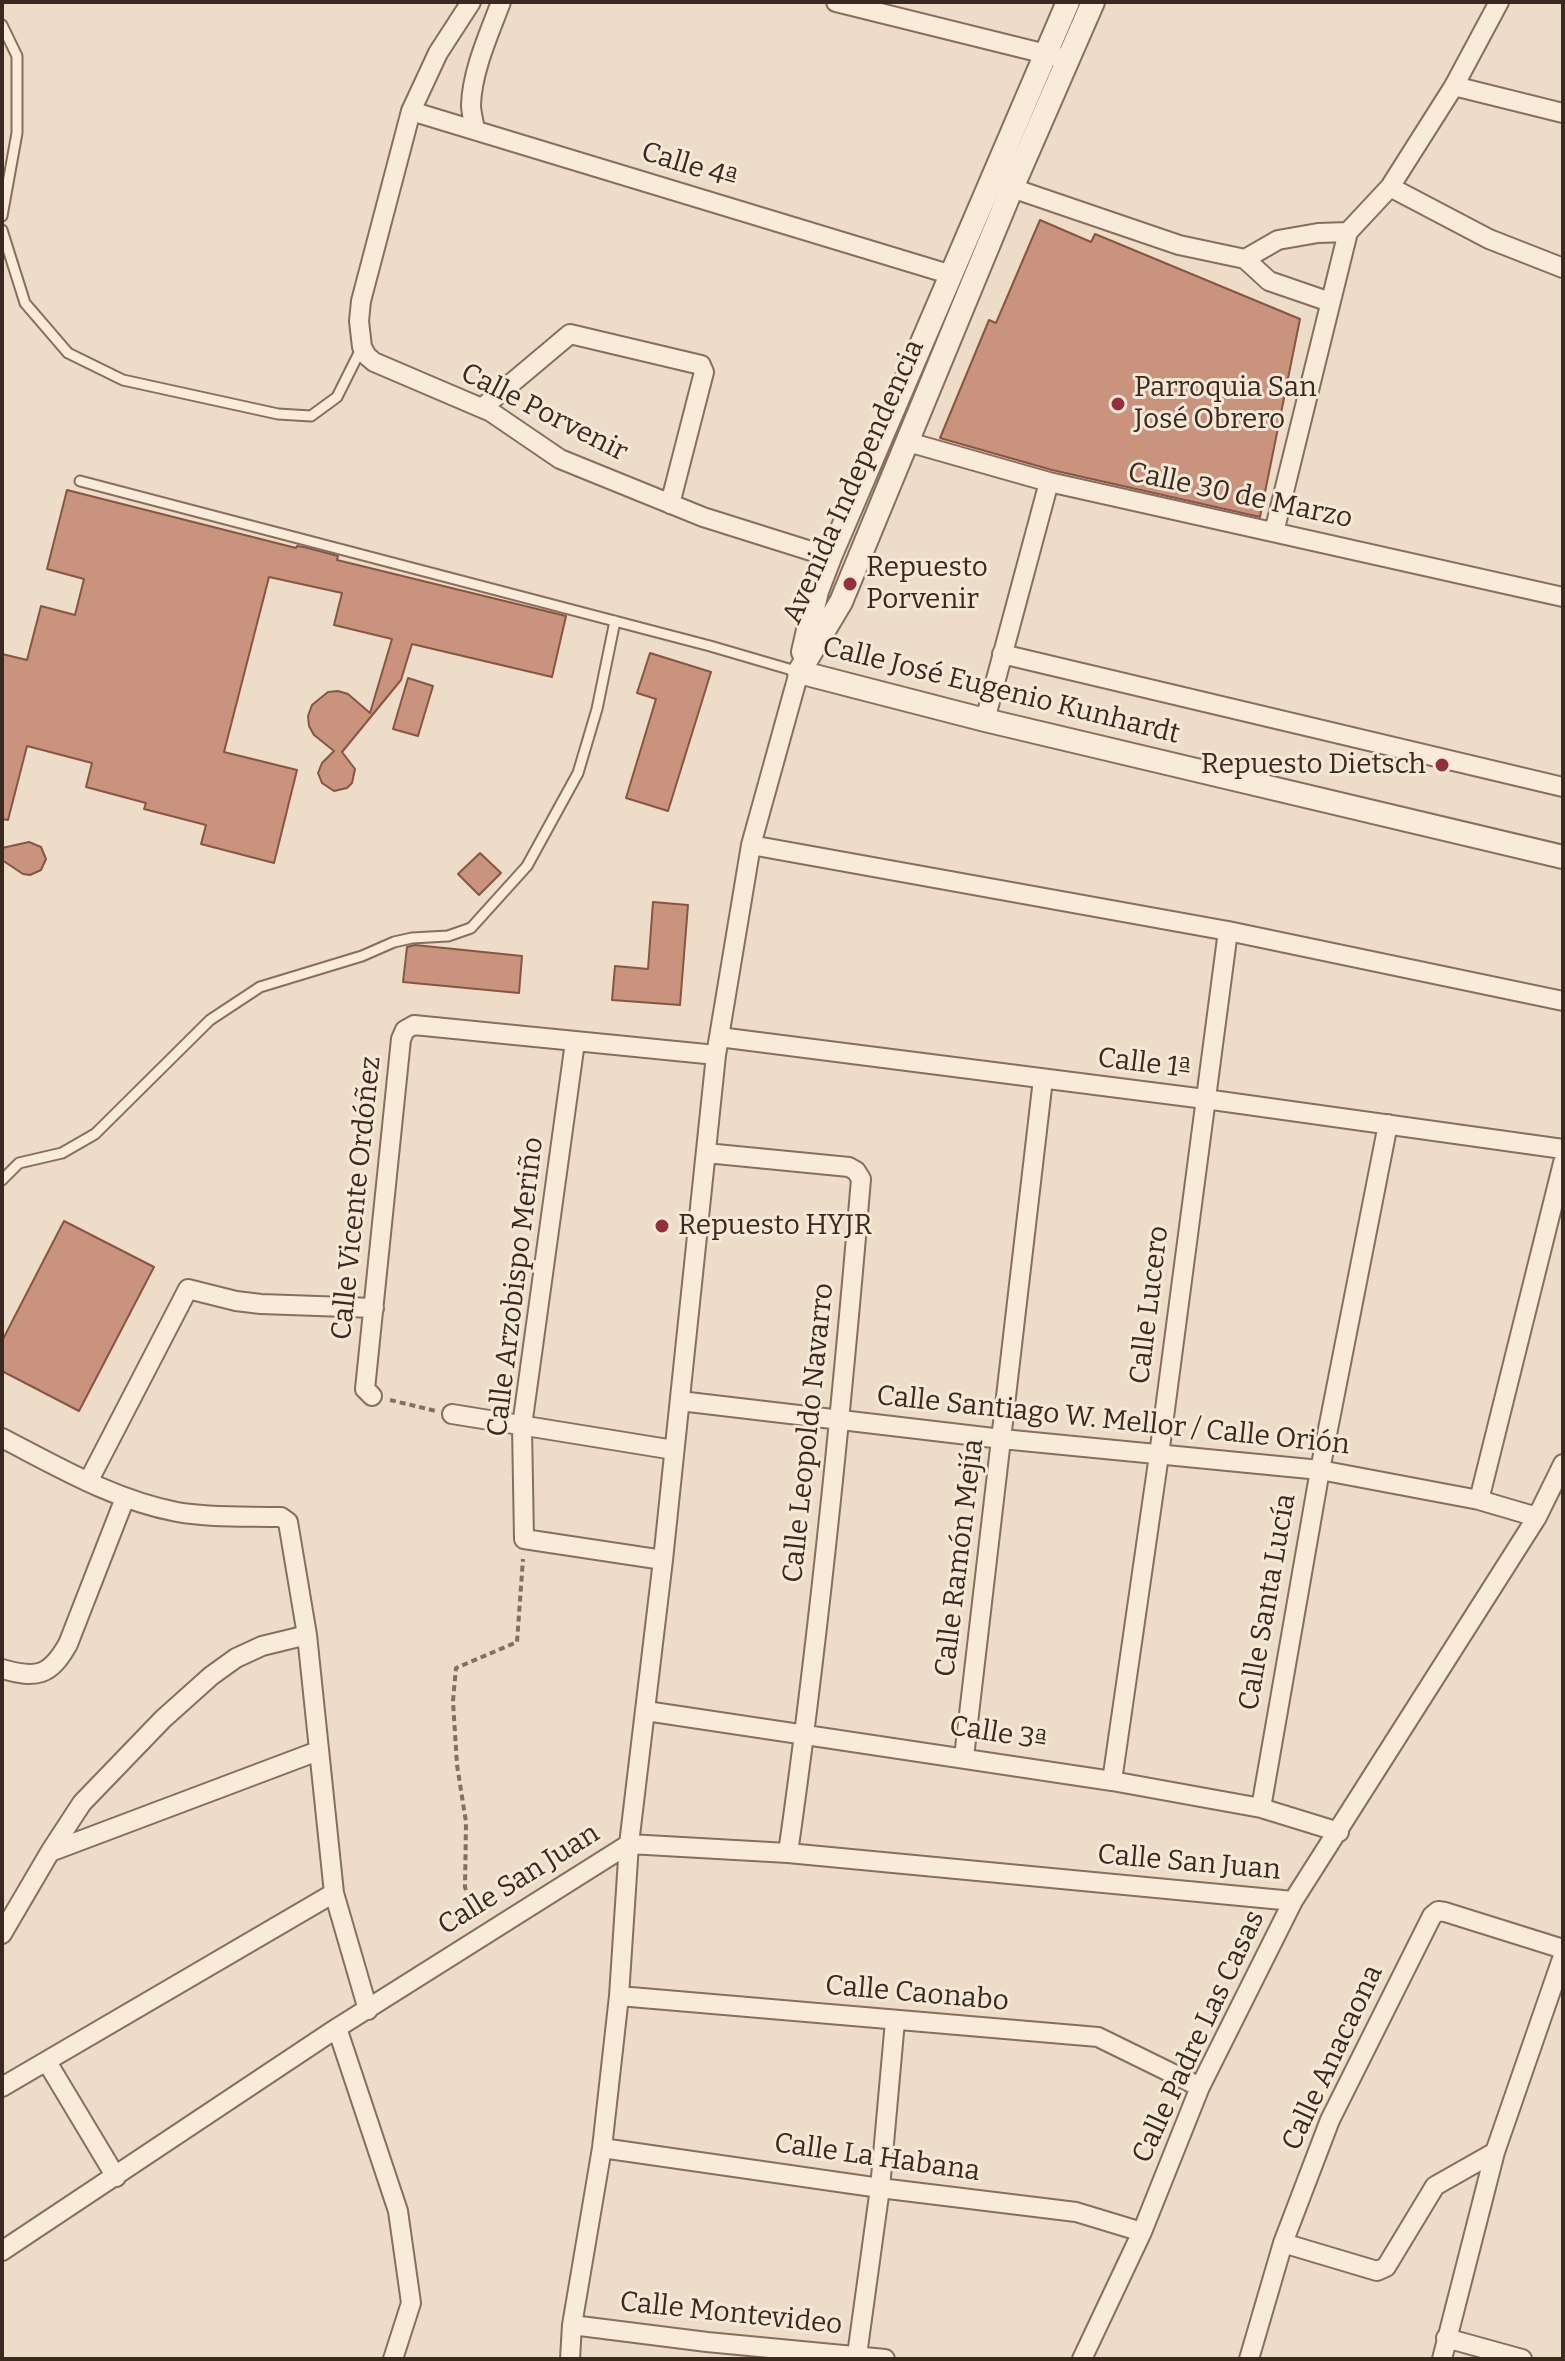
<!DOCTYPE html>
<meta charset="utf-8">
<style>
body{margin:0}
#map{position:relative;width:1565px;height:2361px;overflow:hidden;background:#eddcc7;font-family:Bitter,serif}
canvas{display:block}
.frame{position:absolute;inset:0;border:4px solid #392920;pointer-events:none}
</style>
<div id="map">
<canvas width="1565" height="2361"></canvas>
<div class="frame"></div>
</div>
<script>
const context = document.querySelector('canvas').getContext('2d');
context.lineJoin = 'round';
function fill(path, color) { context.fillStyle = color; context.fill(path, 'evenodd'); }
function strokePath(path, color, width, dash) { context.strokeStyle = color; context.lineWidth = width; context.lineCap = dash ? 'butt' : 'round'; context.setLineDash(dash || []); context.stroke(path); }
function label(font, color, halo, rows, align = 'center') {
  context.font = font + ' Bitter,serif'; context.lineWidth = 6; context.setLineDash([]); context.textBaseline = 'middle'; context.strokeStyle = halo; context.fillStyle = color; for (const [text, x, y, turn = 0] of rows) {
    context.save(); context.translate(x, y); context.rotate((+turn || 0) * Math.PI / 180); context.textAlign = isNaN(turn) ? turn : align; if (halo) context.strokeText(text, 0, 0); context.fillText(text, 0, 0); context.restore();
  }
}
const building = new Path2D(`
 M1040,220L1091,242L1095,234L1300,319L1260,517L1052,470L940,438L989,320L996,323Z
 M67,490L296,548L297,546L304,547L338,556L337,560L566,616L552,677L412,644L401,680L342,752L355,769L352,783L347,788L334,791L322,783L318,773L322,763L334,751L314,735L309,726L308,716L312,705L328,692L338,691L348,694L370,713L392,639L334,625L342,593L269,577L224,752L297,770L274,863L201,844L206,825L144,809L146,803L86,787L92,763L27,746L8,820L2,819V654L27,660L41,606L75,615L84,579L47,569Z
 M650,653L711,672L668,811L626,798L656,699L637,693Z
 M408,678L433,686L418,736L393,729Z
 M29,842L41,847L46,859L41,870L30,875L23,874L2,860V848Z
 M480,853L501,873L479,895L458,874Z
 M653,902L688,905L680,1005L612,1000L615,966L648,969Z
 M415,945L522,956L519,993L403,982L407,947Z
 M64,1221L154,1267L79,1411L2,1371V1341Z`);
fill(building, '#c9937e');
strokePath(building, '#865543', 2);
const service = new Path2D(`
 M2,25L17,56V133L2,216
 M2,230L25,303L68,353L123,380L278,414L311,416L337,397L362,347
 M80,481L710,646L799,672
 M2,1180L19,1163L62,1153L95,1134L210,1020L260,987L362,956L394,942L412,938L448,936L471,928L527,866L578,773L597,709L615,621`);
const minor = new Path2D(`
 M471,2L438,53L411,111L361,301L359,321L362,347L367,356L374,362L491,412L560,459L703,517L830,557
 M836,2L1058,57
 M1454,86L1563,113
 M411,111L952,275
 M475,130C474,122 471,113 471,105C472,71 489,34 501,2
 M1390,187L1489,239L1563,268
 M1012,188L1179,245L1245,259L1278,240L1318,233L1348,232L1390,187L1454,86L1499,2
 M1245,259L1269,281L1330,302
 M482,408L570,334L701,365L704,372L670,504
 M908,442L1049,482L1563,597
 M1274,532L1348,232
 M1002,654L1563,787
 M985,720L1049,482
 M751,845L1228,931L1563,1001
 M719,1037L1205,1099L1563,1149
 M575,1042L522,1426L524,1539L663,1560
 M706,1153L849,1167L856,1171L861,1179C842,1405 820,1629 788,1853
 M372,1396L365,1389L401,1039L405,1030L414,1025L716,1055
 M680,1401L1002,1439L1320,1470L1479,1500L1537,1517
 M452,1414L674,1450
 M2,1438C58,1467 114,1500 177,1512C211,1518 247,1516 281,1517L288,1522L307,1635L334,1893L368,2010
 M88,1482L188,1289L236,1301L261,1304L374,1308
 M1479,1500L1563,1163
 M2,1669C37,1679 50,1676 68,1644L125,1498
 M646,1711L1112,1781L1261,1808L1339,1832
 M964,1757L1043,1079
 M1112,1781L1159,1455L1228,931
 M1261,1808L1320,1470L1388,1124
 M50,1852L318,1751
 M2,1934L50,1852L82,1803L163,1719L211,1676L236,1658L262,1646L307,1635
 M619,1996L1098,2037L1200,2087
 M337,2028L398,2211L411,2303L393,2359
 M47,2062L116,2177
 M2,2087L334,1893
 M602,2148L880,2188L1076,2212L1142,2232
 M1283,2243L1377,2271L1386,2267L1435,2186L1495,2152
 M2,2251L337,2028L629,1844L788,1853L1293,1901
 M572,2325L707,2342L885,2359
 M1446,2338L1522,2359
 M857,2355L880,2188L895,2021
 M570,2359L572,2325L602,2148L619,1996L629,1844L663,1560L716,1055L751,845L799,672
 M1082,2359L1142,2232L1200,2087L1293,1901L1537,1517L1563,1464
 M1249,2359L1283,2243L1330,2120L1432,1916L1438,1911L1445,1912L1563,1949
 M1442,2359L1495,2152L1563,1956`);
const tertiary = new Path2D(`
 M803,652L817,591L830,557L1068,2
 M799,672L985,720L1563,857
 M799,672L841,602L1012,188L1093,2`);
strokePath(service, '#886e5d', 13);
strokePath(minor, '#886e5d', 22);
strokePath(tertiary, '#886e5d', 26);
strokePath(new Path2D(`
 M390,1400L436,1411
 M474,1919L465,1887L466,1822L457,1765L453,1701L456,1668L517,1642L523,1559`), '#886e5d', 4, [6, 4]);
strokePath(service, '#f8ebda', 9);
strokePath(minor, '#f8ebda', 18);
strokePath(tertiary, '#f8ebda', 22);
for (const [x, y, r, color] of [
 [1118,404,8,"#942f3d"],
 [850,584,8,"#942f3d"],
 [1442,765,8,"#942f3d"],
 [662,1226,8,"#942f3d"]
]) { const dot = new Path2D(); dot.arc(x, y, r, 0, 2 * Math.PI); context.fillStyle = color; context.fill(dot); strokePath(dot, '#f4e8d6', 3); }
label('28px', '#392920', '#f4e8d6', [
 ["Calle 4ª",689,166,17],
 ["Calle Porvenir",544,413,27],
 ["Avenida Independencia",854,482,-66],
 ["Calle 30 de Marzo",1240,496,12],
 ["Calle José Eugenio Kunhardt",1001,691,14],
 ["Calle 1ª",1144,1064,7],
 ["Calle Vicente Ordóñez",357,1198,-84],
 ["Calle Arzobispo Meriño",516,1287,-83],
 ["Calle Lucero",1150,1305,-83],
 ["Calle Santiago W. Mellor / Calle Orión",1113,1421,6],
 ["Calle Leopoldo Navarro",809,1433,-84],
 ["Calle Ramón Mejía",960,1558,-83],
 ["Calle Santa Lucía",1268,1602,-80],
 ["Calle 3ª",998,1734,9],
 ["Calle San Juan",1189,1863,5],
 ["Calle San Juan",519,1880,-32],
 ["Calle Caonabo",917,1994,5],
 ["Calle Padre Las Casas",1199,2037,-65],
 ["Calle Anacaona",1333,2058,-65],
 ["Calle La Habana",877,2158,8],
 ["Calle Montevideo",731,2314,6]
]);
label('28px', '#392920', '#f4e8d6', [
 ["Parroquia San",1134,388],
 ["José Obrero",1134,420],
 ["Repuesto",866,568],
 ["Porvenir",866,600],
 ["Repuesto Dietsch",1426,765,"right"],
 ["Repuesto HYJR",678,1226]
], 'left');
</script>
